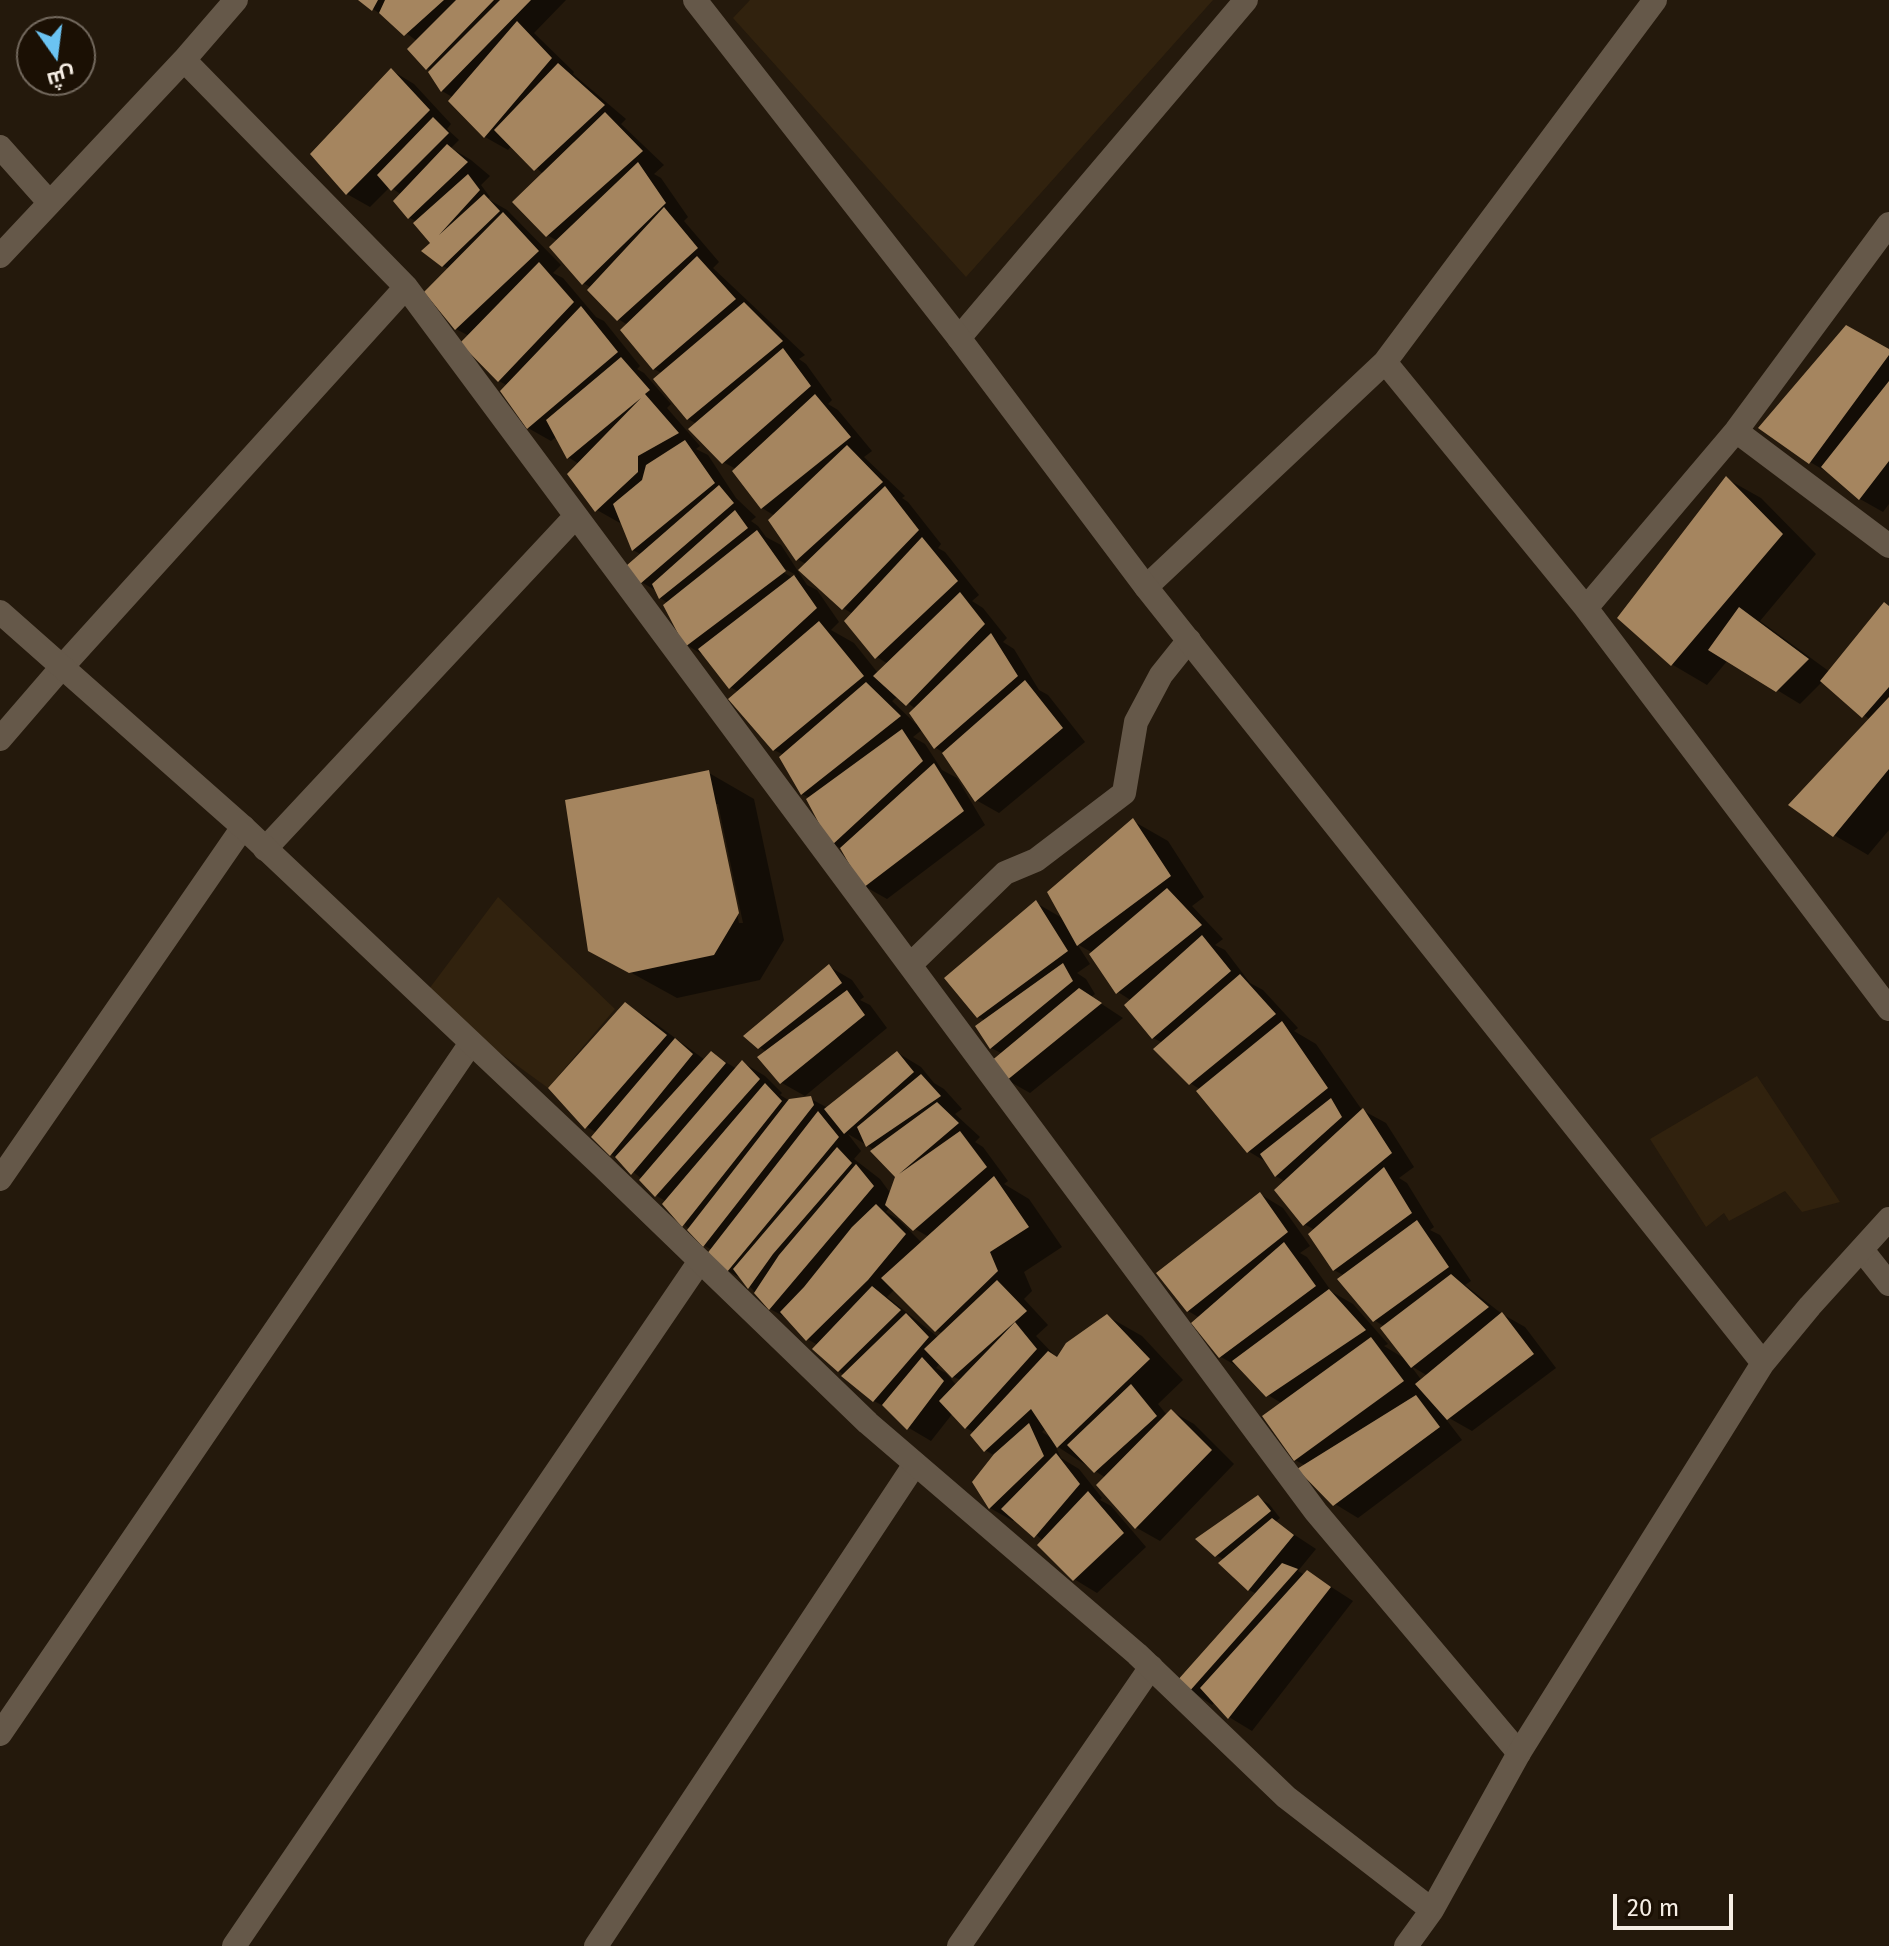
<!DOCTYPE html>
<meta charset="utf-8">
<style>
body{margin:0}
#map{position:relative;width:1889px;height:1946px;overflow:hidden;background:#24190c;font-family:"Fira Sans",Cairo,sans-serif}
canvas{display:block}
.north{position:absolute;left:16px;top:16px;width:80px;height:80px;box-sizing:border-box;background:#1b1004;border:2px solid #73695e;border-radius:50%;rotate:166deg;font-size:22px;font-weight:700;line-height:32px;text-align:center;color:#f6eee5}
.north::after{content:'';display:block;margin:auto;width:28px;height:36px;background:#6bc3f2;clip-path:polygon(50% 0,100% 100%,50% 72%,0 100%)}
.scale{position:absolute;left:1613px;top:1894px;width:120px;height:36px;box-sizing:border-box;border:4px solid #f6eee5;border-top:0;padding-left:10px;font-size:24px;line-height:28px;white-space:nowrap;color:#f6eee5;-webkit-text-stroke:6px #1b1004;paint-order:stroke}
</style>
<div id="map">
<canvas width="1889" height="1946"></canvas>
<div class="north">ش</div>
<div class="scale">20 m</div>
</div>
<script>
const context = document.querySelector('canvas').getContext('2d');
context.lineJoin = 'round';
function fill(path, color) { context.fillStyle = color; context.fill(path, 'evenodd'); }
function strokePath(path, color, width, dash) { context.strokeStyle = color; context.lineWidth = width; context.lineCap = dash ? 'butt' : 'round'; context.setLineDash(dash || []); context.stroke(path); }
fill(new Path2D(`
 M750,0H1213L966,277L733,18Z
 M498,897L615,1009L548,1088L423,997Z
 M1757,1076L1840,1202L1802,1212L1785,1191L1729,1221L1724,1213L1706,1227L1650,1139Z`), '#31220e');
fill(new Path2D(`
 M361,0H566L534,33L574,72L573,74L626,119L621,124L664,165L654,174L661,178L688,217L684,221L719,262L713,268L805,355L799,359L806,364L832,400L828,404L838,410L872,451L864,457L905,496L902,498L908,502L941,544L938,548L945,552L979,595L972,601L983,608L1007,638L1003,642L1014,649L1039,690L1048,695L1085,742L999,813L976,800L944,753L936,748L923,729L913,737L925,744L942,770L957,778L985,825L887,899L864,886L843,850L833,844L810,798L802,794L781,757L784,755L774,750L739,692L730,687L706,657L687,645L668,603L660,598L657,591L641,582L642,555L633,550L622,521L620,523L597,510L579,464L568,457L557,436L551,441L528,428L508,386L499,381L462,343L469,336L456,329L449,269L443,266L433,243L417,222L410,218L395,201L402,195L390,187L370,207L347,194L391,70L414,84L451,124L447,129L459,140L451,148L471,160L490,176L481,185L490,197L488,199L507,210L561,265L553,273L563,278L596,317L604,321L640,366L637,369L644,373L671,404L667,408L700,446L696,449L708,455L736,498L756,517L751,521L758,526L766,537L781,545L807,585L817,590L839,622L831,630L854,643L878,673L888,664L877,657L853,614L843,608L806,564L797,559L775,516L762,508L736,469L723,462L697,424L688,419L656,379L663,374L654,369L628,325L618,319L592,288L583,283L558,241L547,235L543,174L512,145L508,150L485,137L454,98L442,91L431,73L432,71L427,68L417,41ZM778,565L796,575L793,578L776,568ZM898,696L916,709V724L892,701Z
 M1889,351V504L1883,512L1860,499L1834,476L1810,462Z
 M1727,479L1761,498L1816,554L1760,621L1830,672L1889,607V830L1868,855L1834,835L1870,720L1823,681L1800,704L1728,660L1707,685L1673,665L1620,617Z
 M709,773L754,799L784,940L760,980L677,998L590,950ZM714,804H718L743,923H739Z
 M1133,821L1168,841L1204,897L1192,906L1223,939L1215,945L1225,950L1250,983L1263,990L1298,1028L1294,1031L1316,1044L1362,1110L1386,1123L1414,1167L1399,1178L1407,1183L1434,1227L1430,1230L1440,1235L1471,1281L1465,1285L1502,1314L1525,1327L1556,1368L1472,1431L1442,1414L1462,1440L1358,1518L1335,1504L1306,1466L1295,1460L1283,1404L1268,1395L1244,1370L1221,1357L1200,1318L1188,1311L1260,1194L1283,1208L1310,1246L1300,1253L1307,1257L1332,1292L1353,1304L1388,1344L1384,1346L1407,1360L1385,1327L1374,1320L1345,1276L1334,1270L1315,1230L1304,1224L1286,1182L1276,1176L1268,1163L1248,1151L1201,1090L1190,1083L1163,1043L1153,1038L1132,1001L1118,992L1093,953L1077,944L1090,964L1077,973L1086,979L1095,994L1091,997L1123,1018L1030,1093L1007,1080L1003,1054L991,1048L986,1021L978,1017L1036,903L1064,919ZM1411,1366L1428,1376L1422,1381Z
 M830,967L852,980L864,997L860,1000L870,1005L887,1028L805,1096L782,1083L760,1057L767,1052L759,1047Z
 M625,1005L648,1018L705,1060L711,1053L737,1069L742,1062L765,1076L782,1093L780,1095L790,1101L811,1099L828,1108L898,1053L921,1067L934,1083L944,1089L962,1109L955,1114L980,1137L975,1142L983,1147L1008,1181L1004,1184L1029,1199L1062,1247L1024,1272L1032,1291L1024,1299L1048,1325L1036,1336L1058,1359L1107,1316L1142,1336L1183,1380L1158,1404L1167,1415L1171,1411L1194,1424L1234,1464L1160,1541L1137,1528L1098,1485L1106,1478L1055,1445L1061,1458L1079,1469L1102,1498L1100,1500L1111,1506L1146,1547L1097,1593L1074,1579L1044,1541L1015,1519L1013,1521L990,1508L975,1482L995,1456L985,1450L975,1433L966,1428L953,1413L931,1441L909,1428L889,1409L874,1401L839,1371L818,1345L807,1339L789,1319L770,1309L744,1280L728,1271L712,1250L705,1246L665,1204L667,1202L657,1196L642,1179L611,1154L597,1133L587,1127L551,1088ZM848,1134L875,1150L897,1177L891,1194L880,1179L854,1159L861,1151ZM890,1207L915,1229L929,1237L923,1244L899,1220L886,1212ZM895,1289L936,1330L943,1334L939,1338L887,1297ZM940,1363L952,1376L962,1381L957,1386L946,1373L936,1368ZM1046,1428L1053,1439L1042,1432Z
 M1258,1498L1269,1504L1280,1518L1275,1522L1316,1549L1298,1571L1305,1575L1308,1572L1353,1601L1252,1731L1229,1717L1215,1702L1212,1705L1179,1682L1257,1594L1249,1590L1225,1560L1216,1555Z`), '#0007');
fill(new Path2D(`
 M358,0H378L372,11Z
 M385,0H444L404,36L379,13Z
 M456,0H494L426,70L407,49Z
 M500,0H531L441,92L428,72Z
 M517,21L552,58L484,138L448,101Z
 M558,63L605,105L534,171L494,130Z
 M391,68L430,110L346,195L310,154Z
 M605,112L643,151L546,237L512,202Z
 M433,117L449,133L391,191L377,175Z
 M447,144L468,162L408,219L393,201Z
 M638,162L666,203L582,285L549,247Z
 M468,174L480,190L439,235L484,194L500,211L442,267L421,251L430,243L413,223Z
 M664,207L698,248L617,321L587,290Z
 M503,212L539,251L455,330L424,292Z
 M697,256L736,299L653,370L620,330Z
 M539,262L574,302L498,382L460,343Z
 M744,302L783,341L687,420L653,379Z
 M581,306L618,352L527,429L500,391Z
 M1846,325L1889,349V355L1809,464L1758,428Z
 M783,348L811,386L722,464L688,429Z
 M621,357L650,390L645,394L679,433L638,456V472L595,512L567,474L641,398L567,459L546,420Z
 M1889,381V461L1859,500L1821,467Z
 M815,394L851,437L761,509L732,471Z
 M685,440L715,483L632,551L613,504L642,480L646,465Z
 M847,445L883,482L796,561L768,520Z
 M1726,476L1783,534L1671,666L1617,618Z
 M719,485L734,503L640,584L626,566Z
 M885,486L919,530L842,610L798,570Z
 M735,510L748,528L659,599L652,584Z
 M757,530L786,571L685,647L663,605Z
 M922,537L958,581L875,659L844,621Z
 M794,575L817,608L729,689L698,649Z
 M960,592L985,624L906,706L873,676Z
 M1884,602L1889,606V687L1862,718L1820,681Z
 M1739,607L1809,659L1776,692L1708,650Z
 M819,621L864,676L773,751L728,699Z
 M991,633L1018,676L934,749L909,713Z
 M1025,680L1063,728L975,802L942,753Z
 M866,682L901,716L801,795L779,757Z
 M1889,697V769L1833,837L1788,805Z
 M902,729L923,761L831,846L806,799Z
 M934,763L964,811L863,888L840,848Z
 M709,770L739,913L714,955L629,973L588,951L565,800Z
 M1133,818L1171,876L1077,946L1047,892Z
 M1167,888L1202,925L1116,994L1089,954Z
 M1036,900L1068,951L977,1018L944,978Z
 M1202,935L1231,971L1152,1039L1124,1005Z
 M1063,963L1073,981L990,1049L975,1026Z
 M829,964L842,983L758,1049L743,1036Z
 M1240,974L1276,1014L1189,1085L1153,1049Z
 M1079,988L1102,1003L1006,1081L990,1062Z
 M847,990L865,1015L780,1084L757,1057Z
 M625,1002L667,1035L585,1129L548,1088Z
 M1282,1021L1328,1088L1247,1153L1196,1091Z
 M675,1038L693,1054L610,1156L591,1137Z
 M711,1051L726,1063L631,1175L615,1157Z
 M897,1051L914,1072L844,1134L824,1109Z
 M742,1060L760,1079L655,1197L639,1180Z
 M921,1074L941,1096L866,1147L857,1127Z
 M765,1083L782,1101L682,1227L662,1204Z
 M811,1096L814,1105L703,1247L687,1230L789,1099Z
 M1331,1098L1342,1117L1275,1177L1260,1154Z
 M937,1102L959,1123L899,1174L960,1131L987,1167L913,1231L885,1205L895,1177L870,1151Z
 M1363,1108L1392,1153L1303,1226L1274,1190Z
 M818,1111L839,1137L727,1272L706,1255Z
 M837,1147L852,1163L773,1254L748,1289L733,1269Z
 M856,1164L874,1186L769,1310L754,1293L779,1255Z
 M1384,1167L1412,1213L1333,1271L1308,1234Z
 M994,1176L1029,1227L990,1252L998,1271L935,1332L881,1278Z
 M1260,1192L1288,1232L1187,1312L1156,1273Z
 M876,1204L906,1234L868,1280L806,1341L780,1312L804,1287L852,1227Z
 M1417,1220L1449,1267L1373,1322L1337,1279Z
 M1284,1242L1316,1286L1219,1358L1191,1323Z
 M1451,1274L1489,1307L1411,1368L1380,1328Z
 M997,1280L1027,1311L952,1378L924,1349Z
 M872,1286L901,1310L838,1372L812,1349Z
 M1329,1289L1366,1330L1266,1397L1232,1361Z
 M1502,1312L1534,1354L1447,1420L1415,1384Z
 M906,1313L929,1337L873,1402L841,1376Z
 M1107,1314L1150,1359L1057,1448L1031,1409L984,1452L970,1435L1048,1351L1057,1357L1066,1343Z
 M1015,1322L1037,1349L965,1429L939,1401Z
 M1371,1337L1404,1381L1294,1461L1262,1416Z
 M922,1357L944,1381L907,1430L882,1405Z
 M1131,1384L1157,1416L1094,1473L1067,1445Z
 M1416,1395L1440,1427L1333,1506L1297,1469Z
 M1171,1409L1212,1450L1135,1529L1096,1485Z
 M1029,1423L1044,1456L989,1509L972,1482L994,1454Z
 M1056,1453L1080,1484L1034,1538L1001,1509Z
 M1088,1491L1124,1533L1073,1581L1037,1545Z
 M1258,1495L1271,1511L1215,1557L1195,1539Z
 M1272,1518L1294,1535L1248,1591L1218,1563Z
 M1282,1563L1298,1569L1188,1693L1176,1682Z
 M1307,1570L1331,1587L1228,1719L1200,1688Z`), '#a5855f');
strokePath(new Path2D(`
 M184,60L406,287
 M0,147L49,202
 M0,256L184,60L236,0
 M959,338L1246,0
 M1385,362L1586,608L1889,1009
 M1736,431L1889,546
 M1146,587L1385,362L1655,0
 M1586,608L1736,431L1889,224
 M0,739L62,667L406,287L1316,1512L1519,1753
 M265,849L576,516
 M910,965L1005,873L1036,860L1124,793L1136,722L1161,675L1189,640
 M0,1179L243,827
 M1862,1250L1889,1284
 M0,1734L471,1043
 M234,1946L700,1261
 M596,1946L915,1464
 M959,1946L1151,1667`), '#655849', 24);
strokePath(new Path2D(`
 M695,0L959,338L1146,587L1763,1363
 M0,612L243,827L602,1166L868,1423L1137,1654L1286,1797L1432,1910
 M1406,1946L1432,1910L1519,1753L1763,1363L1810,1306L1889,1219`), '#655849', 24);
</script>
